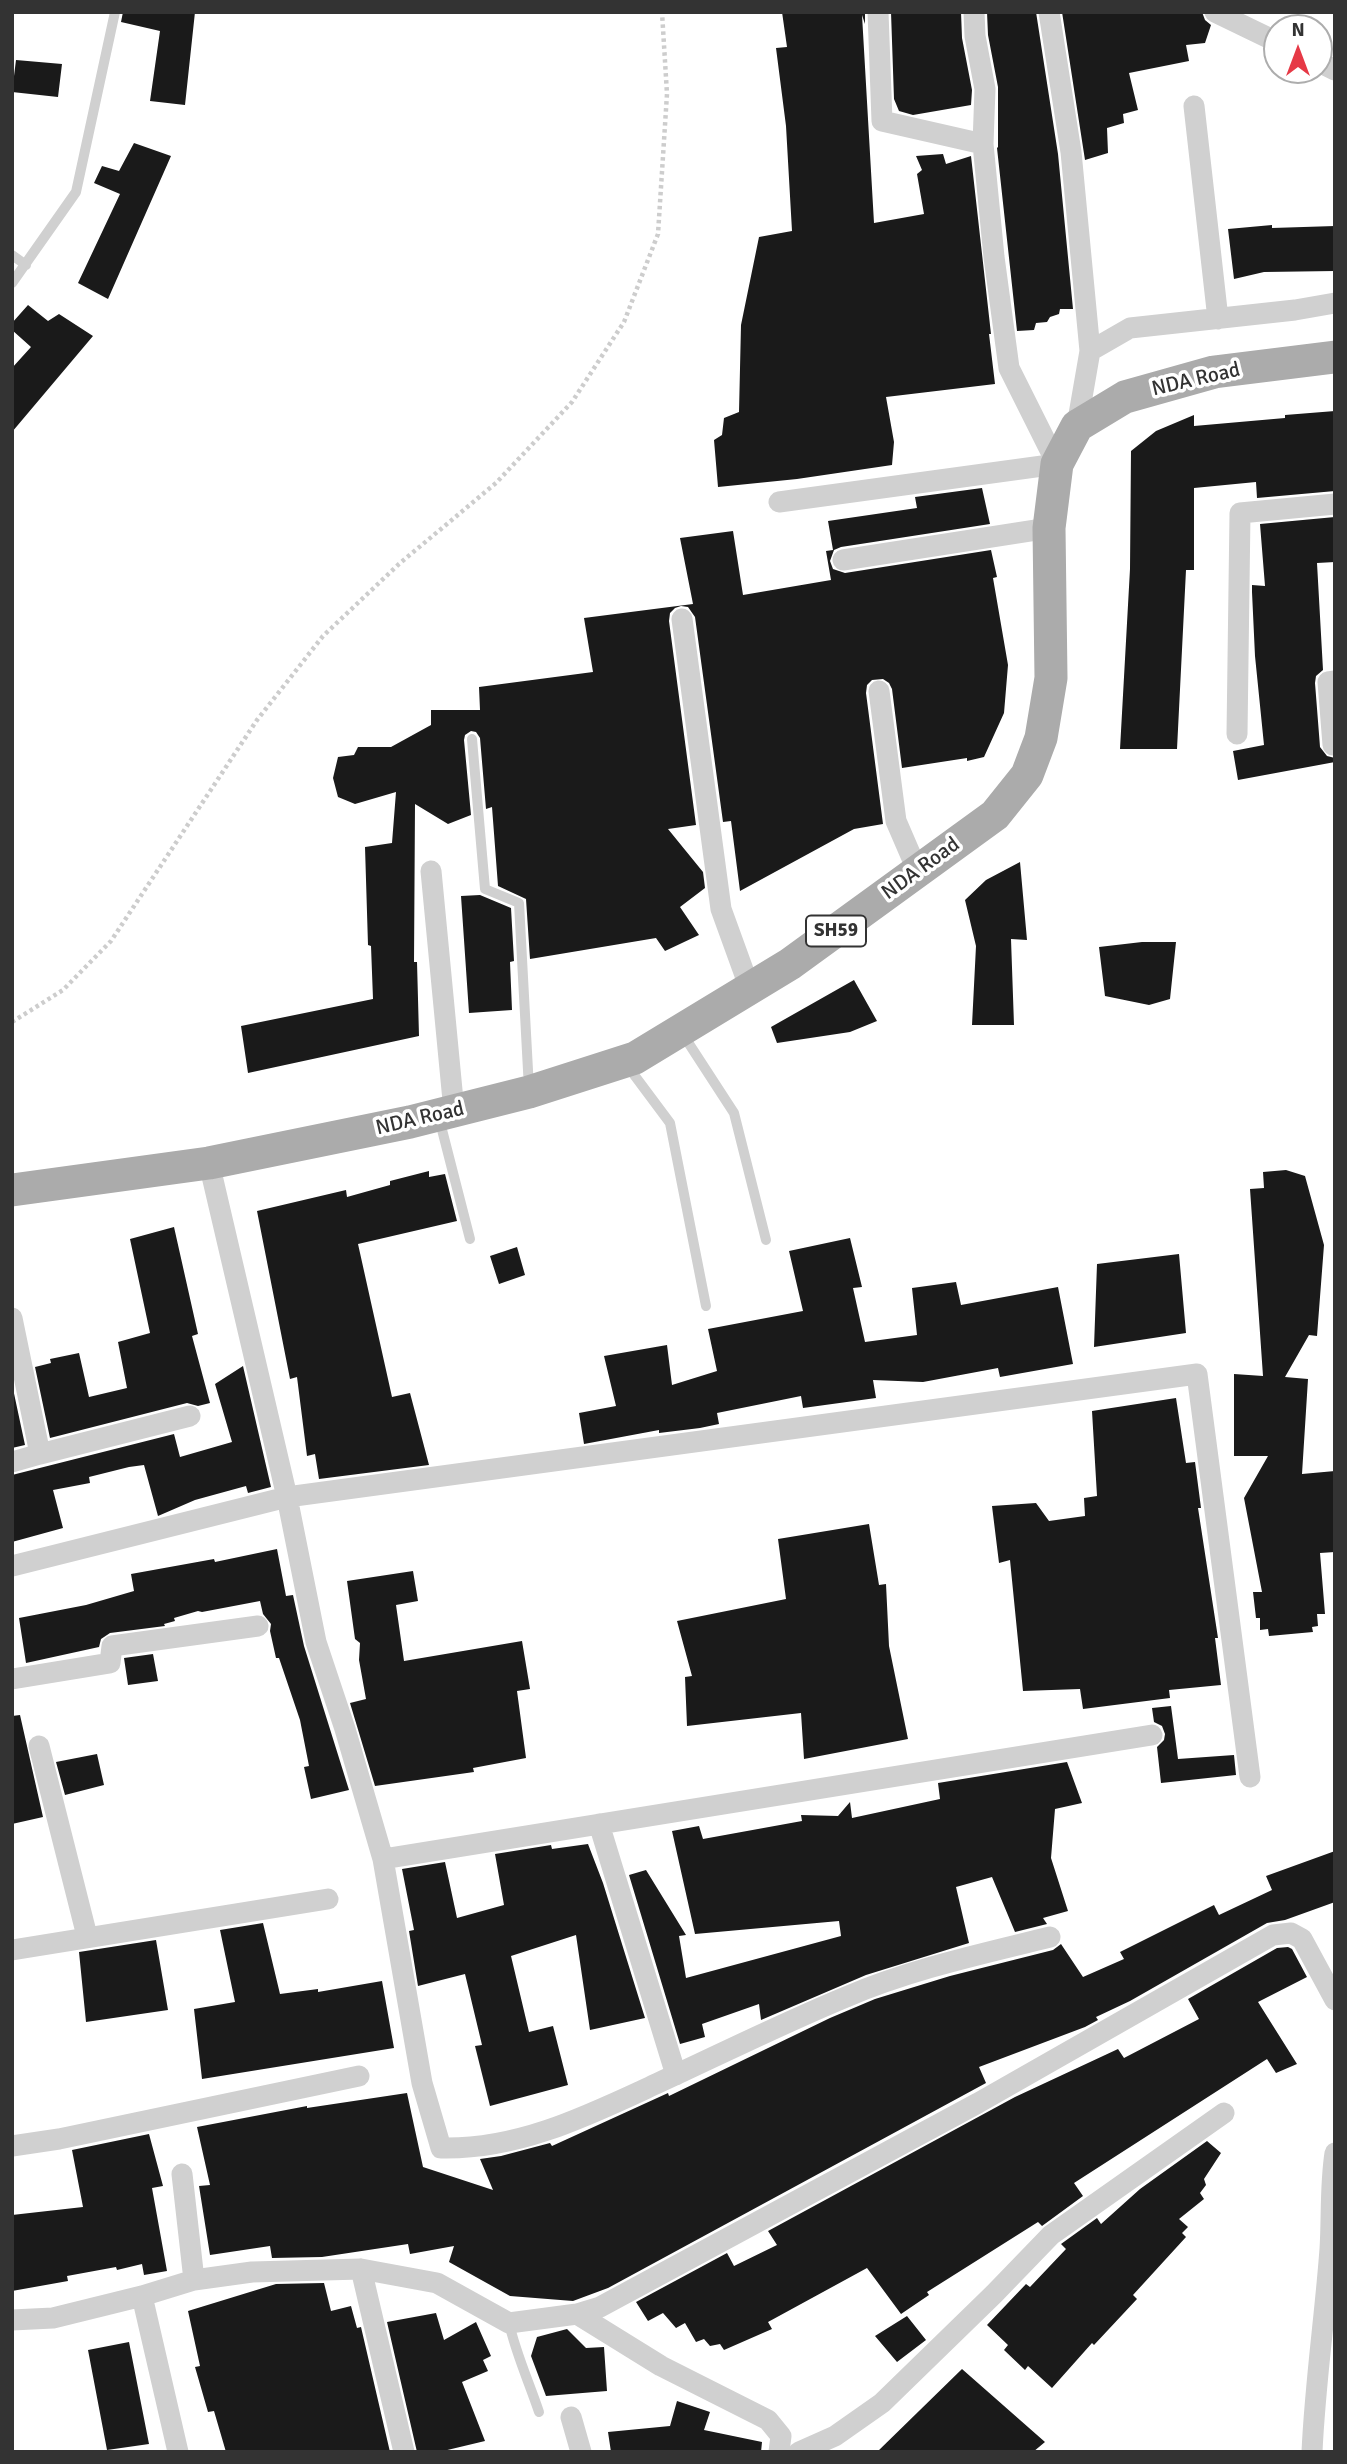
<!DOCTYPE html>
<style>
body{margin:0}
#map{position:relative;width:1347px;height:2464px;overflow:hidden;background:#fff;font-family:Signika,sans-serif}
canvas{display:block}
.frame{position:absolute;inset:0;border:14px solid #333;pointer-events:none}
.north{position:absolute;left:1263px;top:14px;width:70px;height:70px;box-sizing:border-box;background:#fff;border:2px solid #adadad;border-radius:50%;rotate:0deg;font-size:19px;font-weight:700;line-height:28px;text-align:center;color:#333}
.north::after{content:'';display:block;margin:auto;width:24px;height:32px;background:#e63946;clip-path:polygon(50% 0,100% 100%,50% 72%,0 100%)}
</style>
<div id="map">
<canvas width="1347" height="2464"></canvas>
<div class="frame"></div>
<div class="north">N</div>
</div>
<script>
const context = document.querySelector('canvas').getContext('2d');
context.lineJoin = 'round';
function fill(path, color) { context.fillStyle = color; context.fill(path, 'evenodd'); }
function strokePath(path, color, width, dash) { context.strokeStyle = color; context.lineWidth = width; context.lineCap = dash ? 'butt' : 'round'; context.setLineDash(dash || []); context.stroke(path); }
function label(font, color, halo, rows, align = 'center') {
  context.font = font + ' Signika,sans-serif'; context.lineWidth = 7; context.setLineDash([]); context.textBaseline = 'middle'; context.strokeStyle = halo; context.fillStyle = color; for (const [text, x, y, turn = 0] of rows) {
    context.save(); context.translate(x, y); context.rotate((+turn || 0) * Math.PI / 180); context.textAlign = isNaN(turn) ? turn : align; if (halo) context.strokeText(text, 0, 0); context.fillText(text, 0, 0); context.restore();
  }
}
fill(new Path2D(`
 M123,12H195L185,105L150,101L160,31L121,22Z
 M782,12H865V24L862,15L874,223L924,214L917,174L922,170L916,156L943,154L946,164L971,156L991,334H989L995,384L886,397L894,442L892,465L797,479L718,487L714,440L722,435L724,418L739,412L741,325L759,237L792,231L786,126L776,48L787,47Z
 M891,12H961L962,38L972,90L971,105L913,115L899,111L894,99Z
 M987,12H1036L1058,154L1073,309H1060L1059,314L1050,317L1047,322L1036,323L1034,330L1017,331L997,148L998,147V87L988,35Z
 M1062,12H1202L1205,20L1211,25L1205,43L1186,45L1189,61L1129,73L1138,110L1123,114L1124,123L1107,128L1108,153L1085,160Z
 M16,60L62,64L58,97L12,92Z
 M134,143L171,156L108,299L78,283L120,194L94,183L102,166L119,171Z
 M1272,225V228L1335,226V271L1264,272L1234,279L1228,229Z
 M28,305L48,321L59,314L93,336L12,432V368L31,347L12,330V323Z
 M1335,411V491L1257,498L1256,482L1194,488V570H1186L1177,749H1120L1130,569L1131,451L1156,431L1194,415V426L1285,418V415Z
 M982,488L990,524L841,547L834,550L830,561L833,569L845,573L991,550L997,577L993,578L1008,665L1004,713L984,757L967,761V758L902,768L892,689L889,683L883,679L872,680L867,685L866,693L883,824L854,829L740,891L731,821L723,822L695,617L688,607L681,606L675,608L670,613L669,621L696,825L668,829L703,872L705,888L680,907L699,935L665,951L656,938L530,959L526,899L498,886L492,807L486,809L480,738L476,732L471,731L465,735L464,740L471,815L448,824L415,804L414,962H417L419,1036L248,1073L241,1026L373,999L371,946L368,945L365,847L392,843L396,792L355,804L338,797L333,778L338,757L354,755L358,747H391L431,725V710H480L479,687L593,672L584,618L693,604L680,538L733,531L743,595L831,580L826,551L833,550L828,521L917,508L915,497Z
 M1335,517V562L1317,563L1323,670L1316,676L1315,683L1320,747L1327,756L1335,758V762L1238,780L1233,751L1264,745L1255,656L1252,592V585L1265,586L1260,524Z
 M1020,862L1027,940L1011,939L1014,1025H972L976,946L965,900L986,880Z
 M480,895L511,908L514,961L510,962L512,1010L469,1013L461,896Z
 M1142,942H1176L1170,999L1149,1005L1105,996L1099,947Z
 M854,980L877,1021L850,1032L777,1043L771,1027Z
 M1286,1170L1305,1176L1324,1245L1317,1336L1309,1335L1285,1377L1308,1379L1302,1474L1335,1471V1552L1320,1553L1325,1614H1317L1318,1626L1312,1627L1313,1632L1269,1636L1268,1629L1260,1630V1618H1256L1253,1592H1262L1244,1498L1268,1456H1234V1374L1263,1376L1250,1189L1264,1188L1263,1172Z
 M429,1171V1177L445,1174L457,1221L358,1244L392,1397L410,1393L429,1465L319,1479L315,1454L307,1456L297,1377L290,1379L257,1211L346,1190L347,1197L390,1185V1181Z
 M174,1227L198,1334L192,1336L210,1403L198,1406L187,1403L50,1438L35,1367L51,1363L50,1359L79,1353L89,1397L127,1388L118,1342L150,1333L130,1239Z
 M850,1238L862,1287L853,1288L865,1342L917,1335L912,1288L956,1282L961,1305L1058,1287L1073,1364L1000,1377L998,1368L923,1382L873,1380L876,1398L803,1408L801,1396L717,1413L719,1424L700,1428L659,1433V1430L584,1444L579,1413L616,1406L604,1356L667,1345L672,1385L717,1371L708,1329L803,1311L789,1251Z
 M517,1247L525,1275L499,1284L490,1256Z
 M1179,1254L1186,1333L1094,1347L1097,1264Z
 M243,1366L271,1487L248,1493L246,1486L195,1500L158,1516L144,1465L129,1467L89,1477L90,1483L53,1490L63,1528L12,1542V1475L174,1434L180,1457L232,1442L215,1384Z
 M12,1384L25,1445L12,1448Z
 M1176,1398L1186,1463L1195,1462L1201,1508H1198L1218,1638H1215L1221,1685L1169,1690L1170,1698L1083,1709L1080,1689L1023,1691L1010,1560L999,1563L992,1506L1036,1503L1049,1521L1085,1516L1084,1498L1097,1496L1092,1411Z
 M869,1524L879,1585L886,1584L889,1646L908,1739L804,1759L801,1713L687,1726L685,1677L692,1676L677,1621L786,1599L778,1539Z
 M277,1549L286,1596L293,1595L304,1646L349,1790L311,1799L304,1767L309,1766L300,1720L279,1658H276L270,1631L271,1624L263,1614L260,1601L202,1612L198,1611L174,1618L175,1621L164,1624L165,1626L110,1633L101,1639L99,1647L26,1663L19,1618L86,1605L134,1591L131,1574L214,1559L215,1562Z
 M413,1571L418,1601L396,1605L404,1661L522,1641L530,1689L517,1691L526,1758L473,1768L474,1772L375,1786L350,1703L366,1699L359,1660L360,1643L355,1639L347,1581Z
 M153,1654L158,1681L128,1685L124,1658Z
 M1171,1706L1178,1759L1234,1755L1236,1775L1161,1783L1157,1747L1164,1740L1165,1734L1162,1726L1154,1722L1152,1708Z
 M20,1715L43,1817L12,1824V1716Z
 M97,1754L104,1785L65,1795L56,1762Z
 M1067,1762L1082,1803L1055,1809L1051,1858L1068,1911L1043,1918L1047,1924L1015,1932L992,1877L956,1887L969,1943L866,1975L761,2020L759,2004L702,2024L705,2037L680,2044L629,1875L646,1870L686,1935L679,1936L686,1978L841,1936L839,1921L695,1934L672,1831L699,1826L703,1839L802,1821L801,1815L838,1816L850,1802L852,1818L940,1799L938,1783Z
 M588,1844L603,1883L645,2018L590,2030L576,1935L511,1956L529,2032L553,2026L568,2085L490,2106L475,2046L482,2045L465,1974L418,1986L409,1931L414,1930L402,1869L445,1862L457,1918L504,1905L495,1854L551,1845L552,1849Z
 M1335,1851V1902L1285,1920L1267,1923L1130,2001L1096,2017L1098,2020L1085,2027L979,2067L986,2083L608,2288L573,2301L510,2296L449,2262L454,2246L410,2254L408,2244L322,2257L272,2258L270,2246L210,2255L199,2186L210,2185L197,2127L307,2106V2108L407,2093L423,2167L493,2190L480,2159L501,2156L550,2143L552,2146L668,2093L669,2096L830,2018L875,1999L950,1976L1053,1950L1061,1944L1083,1977L1124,1959L1120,1952L1214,1905L1219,1915L1272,1890L1266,1876Z
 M263,1923L280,1994L318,1989V1992L382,1981L394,2048L202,2079L194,2009L235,2002L220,1930Z
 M156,1940L168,2010L86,2022L79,1952Z
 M1288,1947L1292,1949L1307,1977L1258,2002L1297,2064L1276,2073L1267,2059L1074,2183L1083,2196L1042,2226L1038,2222L927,2292L929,2295L901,2314L867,2268L768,2322L772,2329L724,2350L720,2344L710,2346L704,2339L696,2342L685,2323L676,2328L663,2313L648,2321L636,2302L727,2253L734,2266L777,2245L768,2231L1015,2097L1118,2049L1124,2058L1199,2019L1188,1999L1277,1948Z
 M149,2134L163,2186L152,2188L167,2271L144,2275L142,2264L117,2270L116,2267L67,2276L68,2281L12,2291V2215L83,2207L72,2150Z
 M1207,2141L1221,2153L1204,2179L1206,2185L1200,2193L1204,2199L1179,2219L1188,2227L1182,2233L1186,2237L1133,2295L1137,2299L1094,2345L1092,2343L1052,2388L1028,2366L1025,2370L1004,2350L1008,2345L987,2325L1026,2284L1030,2287L1066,2249L1061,2244L1097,2218L1101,2224L1140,2189Z
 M324,2283L331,2311L351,2306L357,2328L361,2327L390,2452H226L214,2411L208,2412L195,2367L200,2366L188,2311L276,2284Z
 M436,2313L444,2340L476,2322L491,2356L483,2360L488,2371L462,2382L485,2441L439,2452H417L387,2322Z
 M907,2316L926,2340L897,2362L875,2336Z
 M567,2329L586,2348L604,2347L607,2391L546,2396L531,2356L537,2337Z
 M129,2342L149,2444L107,2450L88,2350Z
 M962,2369L1045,2442L1033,2452H877Z
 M677,2401L710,2412L704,2430L762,2442L761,2452H611L608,2432L670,2426Z`), '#1a1a1a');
strokePath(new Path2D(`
 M12,1022L63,990L111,941L257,720L323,636L399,564L496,483L572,402L624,322L658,234L667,94L662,12`), '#cdcdcd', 4.5, [3.5, 3.5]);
strokePath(new Path2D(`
 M12,255L26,265
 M12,283L76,192L115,12
 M472,739L485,889L519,903L529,1089
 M682,1033L734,1113L766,1240
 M626,1064L670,1123L706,1306
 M439,1118L470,1239
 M509,2323C516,2354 529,2382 539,2412`), '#d0d0d0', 10);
strokePath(new Path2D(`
 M878,12L882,121L983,144
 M1049,12L1071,152L1090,351
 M1215,12L1277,42
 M1319,62L1335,70
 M1194,106L1218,319
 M1077,426L1090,351L1130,328L1295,310L1335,303
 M779,502L1057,464L1009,368L994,257L983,144L985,89L975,36L974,12
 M843,560L1049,528
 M682,619L721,909L750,989
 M879,691L896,821L918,872
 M1237,734L1240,513L1335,504
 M1333,745L1328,682L1335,681
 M431,871L454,1111
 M209,1163L287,1497L1197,1374L1250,1777
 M12,1318L40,1454L12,1462
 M40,1454L190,1416
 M12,1566L287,1497L316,1642L345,1729L383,1859L422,2083L441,2148C519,2150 589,2115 658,2083C721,2054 783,2023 846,1997C911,1969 982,1954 1050,1937
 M12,1679L110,1663L112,1646L258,1626
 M39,1746L87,1936
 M599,1824L676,2075
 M383,1859L1152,1735
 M12,1950L328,1899
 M12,2146L59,2139L359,2076
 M182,2174L194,2280
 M361,2269L404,2452
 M142,2296L178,2452
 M577,2314L661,2366L768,2420L781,2436L779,2452
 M12,2320L53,2318L142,2296L194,2280L252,2272L361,2269L437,2283L509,2323L577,2314L600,2307L978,2103L1273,1935L1291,1933L1302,1939L1335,2000
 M571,2417L581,2452
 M799,2452L835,2436L882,2403L994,2294L1051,2235L1224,2113
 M1312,2452C1315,2384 1325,2317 1330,2249C1332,2217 1330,2185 1335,2153`), '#d0d0d0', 21);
strokePath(new Path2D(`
 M12,1190L209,1163L410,1122L529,1092L635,1058L790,964L995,815L1027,775L1041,738L1051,678L1049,528L1057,464L1077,426L1125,397L1214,372L1335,357`), '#ababab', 33);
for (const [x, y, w] of [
 [836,931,60]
]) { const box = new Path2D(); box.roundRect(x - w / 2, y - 15.5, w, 31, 5); context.fillStyle = '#fff'; context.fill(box); strokePath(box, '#333', 2); }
label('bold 19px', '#333', null, [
 ["SH59",836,931]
]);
label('21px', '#333', '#fff', [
 ["NDA Road",1196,380,-13],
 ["NDA Road",921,869,-36],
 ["NDA Road",420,1119,-13]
]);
</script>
